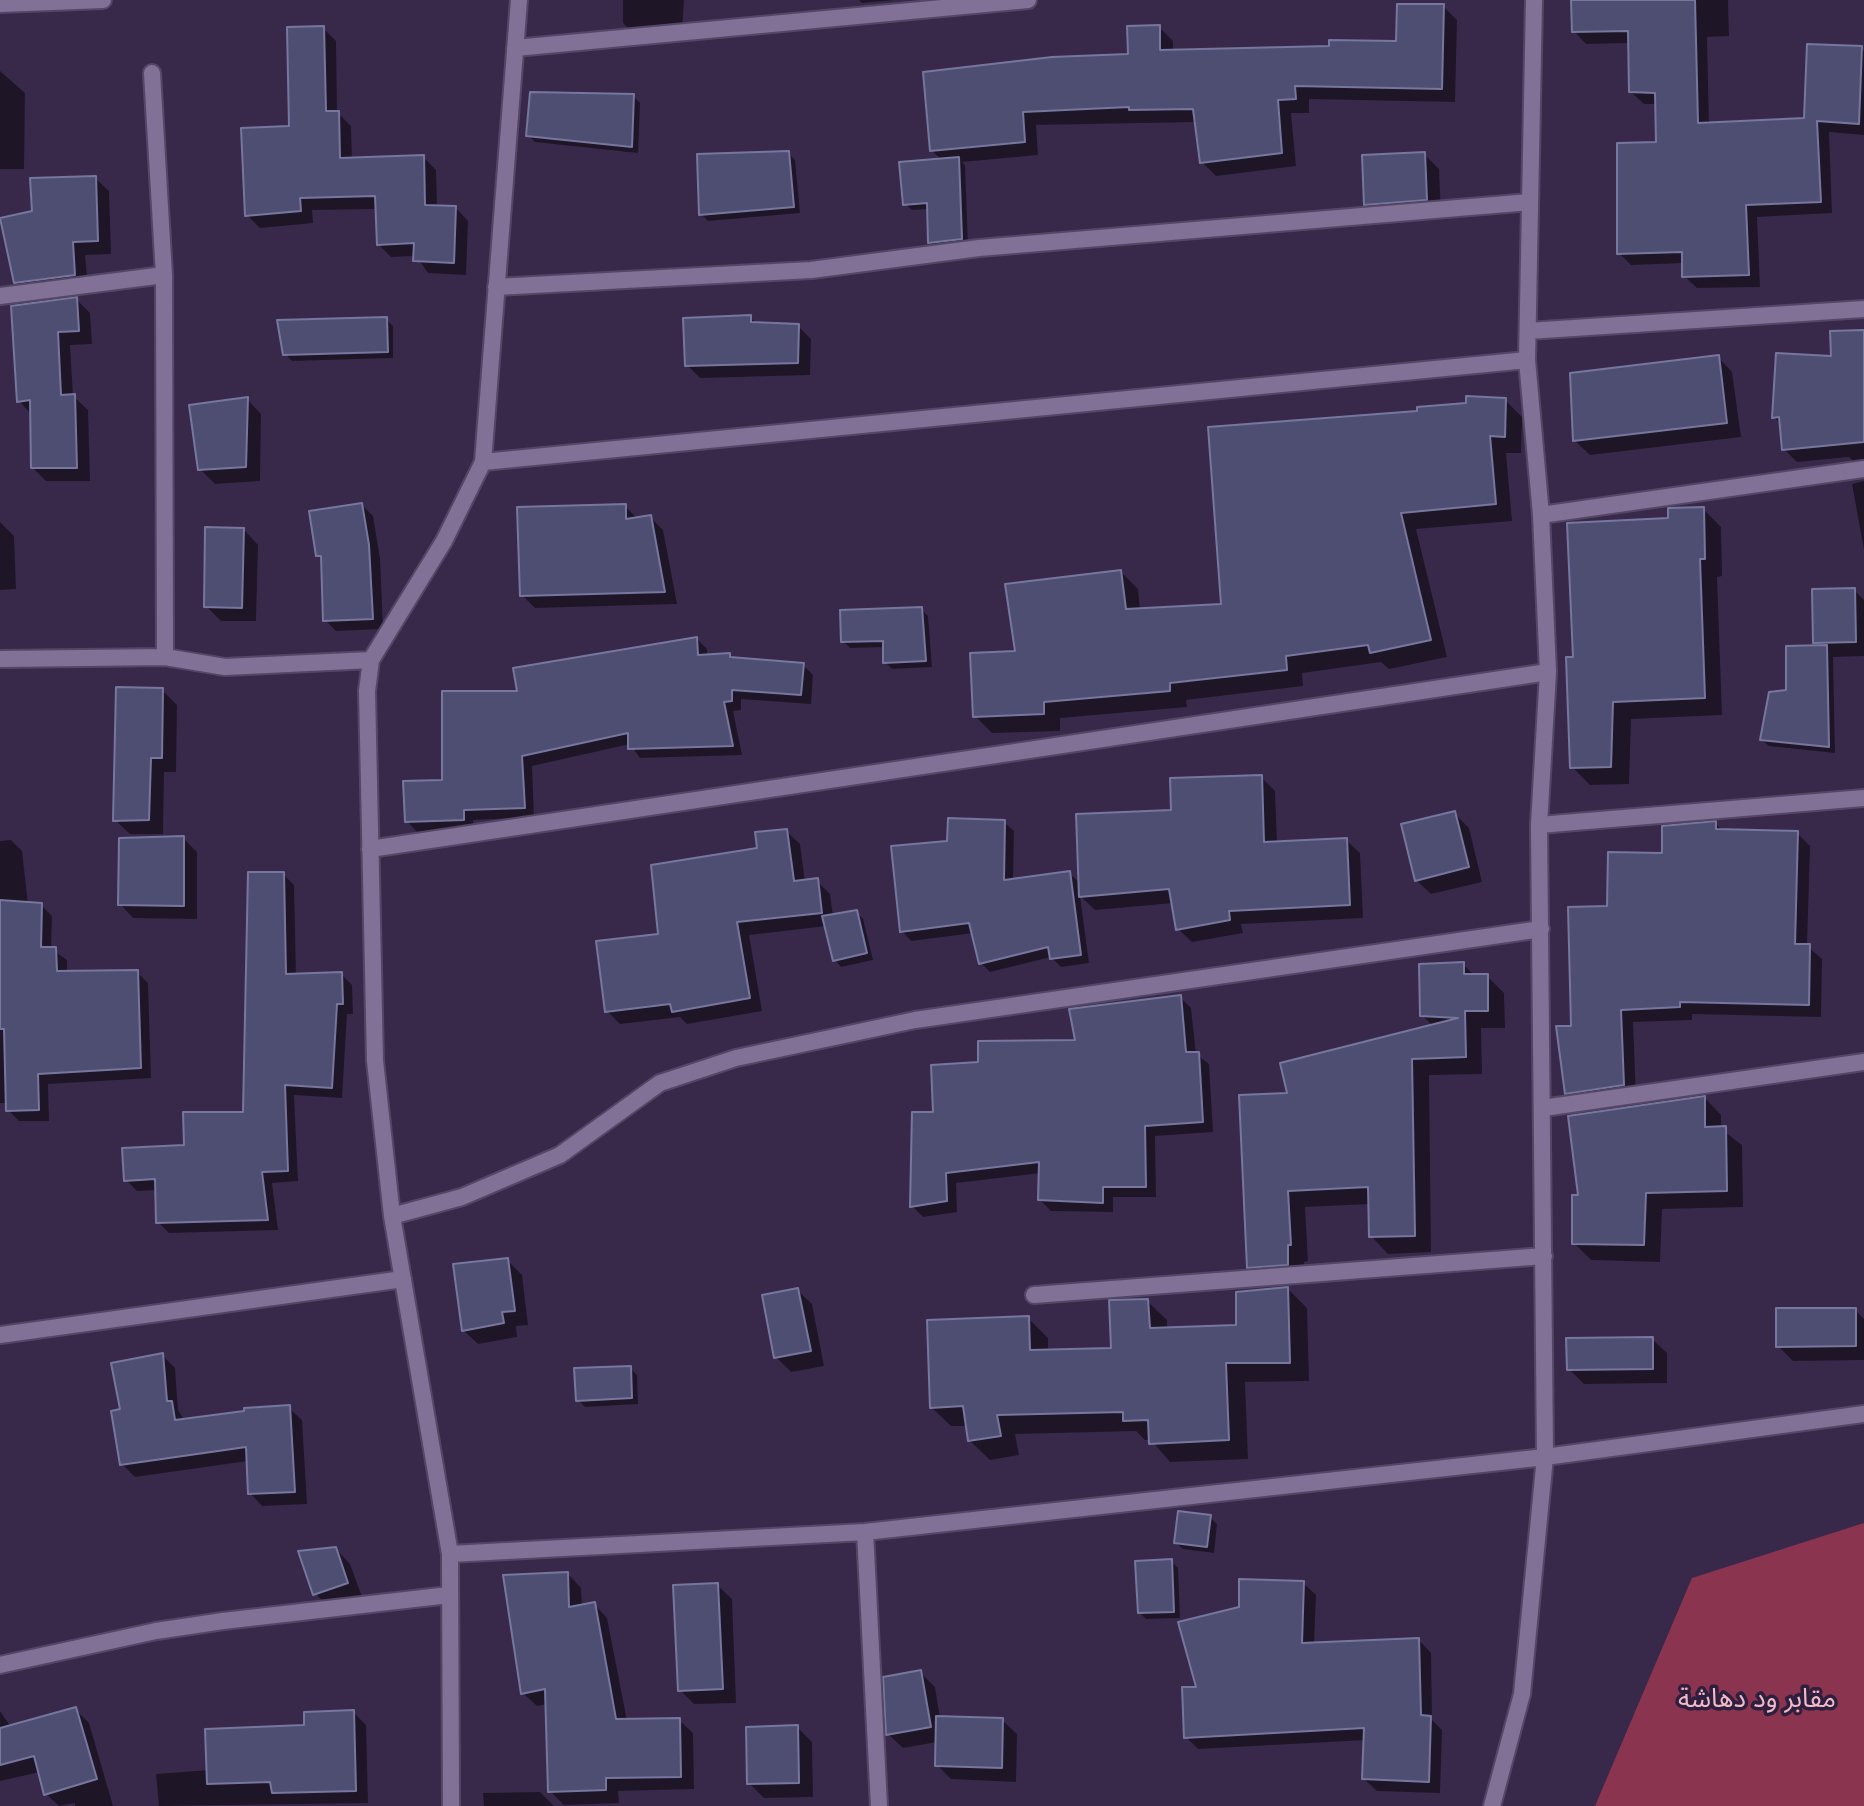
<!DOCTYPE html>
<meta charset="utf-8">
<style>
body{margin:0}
canvas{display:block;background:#38294a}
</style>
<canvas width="1864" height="1806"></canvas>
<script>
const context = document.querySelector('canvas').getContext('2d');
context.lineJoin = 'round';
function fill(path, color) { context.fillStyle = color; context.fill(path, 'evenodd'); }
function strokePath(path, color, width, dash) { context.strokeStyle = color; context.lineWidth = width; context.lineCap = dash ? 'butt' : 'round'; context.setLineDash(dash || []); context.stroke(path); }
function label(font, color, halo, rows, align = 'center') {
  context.font = font + ' Inter,"Noto Sans Arabic",sans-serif'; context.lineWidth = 7; context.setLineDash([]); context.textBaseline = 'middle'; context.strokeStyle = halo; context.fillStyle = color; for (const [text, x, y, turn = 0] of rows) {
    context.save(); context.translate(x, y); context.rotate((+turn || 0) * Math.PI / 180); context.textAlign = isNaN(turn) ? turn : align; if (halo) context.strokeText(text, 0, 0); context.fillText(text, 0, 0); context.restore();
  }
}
fill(new Path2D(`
 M1864,1523V1806H1595L1692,1578Z`), '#8b344f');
fill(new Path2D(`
 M623,0H684L682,32L634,34L623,23Z
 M859,0H895L862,3Z
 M1573,0H1728L1729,36L1707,37L1709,125L1806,120L1861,48L1864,51V135L1829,132L1832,213L1757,217L1760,287L1697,288L1684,276V263L1631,265L1619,253L1658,144L1657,104H1644L1631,92L1630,43L1586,44L1574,31Z
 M1443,6L1457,20L1455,102L1309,99V113H1291L1296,166L1216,176L1202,162L1197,122L1036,125L1038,155L962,162L965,165L968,245L937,249L930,243L929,209L912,210L905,204L942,160L931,150L1130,56L1159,27L1173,41V52L1398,43Z
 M323,28L336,41L337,112L351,126L352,160L423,157L436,170L437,207L456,208L468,221L466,275L428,273L416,256L391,257L378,244L377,209L312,210L313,223L260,228L247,215L291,127Z
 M0,71L25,93L24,169H0Z
 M633,96L640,103L638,153L535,142L528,135Z
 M788,153L795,160L800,213L708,221L701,214Z
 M1424,154L1439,169L1441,213L1381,218L1366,204Z
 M95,178L109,191L111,254L85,255L88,288L29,296L15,282L34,213Z
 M76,299L90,313L92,344L70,345L73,396L88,410L90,481H46L33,468L32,415L19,401Z
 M750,317L758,325L798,326L811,339L810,375L700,378L687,365Z
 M386,319L393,326V358L292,361L285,354Z
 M1864,330V472L1849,457L1797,462L1784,449L1782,425L1774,417Z
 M1718,357L1732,372L1741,437L1590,455L1575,441Z
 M247,399L261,414L260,481L215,484L200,469Z
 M1505,400L1522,417L1521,453H1506L1512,521L1416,529L1447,657L1389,669L1381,662L1302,673L1303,686L1186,700L1187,707L1060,718V731L992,733L975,716L1017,653L1121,572L1138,589L1140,610L1223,606L1420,413Z
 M1864,481V550L1852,484Z
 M362,505L373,516L380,558L383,629L336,631L325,620L323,560L318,555Z
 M625,506L638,519L650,517L663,530L677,604L535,608L522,595Z
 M1703,509L1721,527L1722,576L1717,577L1722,715L1631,719L1629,784L1590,785L1572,767L1575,659L1670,520Z
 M0,522L14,536L16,589L0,590Z
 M244,530L258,545L256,621H221L206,606Z
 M1854,590L1864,600V656L1833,657L1835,753L1769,746L1762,740L1820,647L1815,642Z
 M921,609L928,616L932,667L892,669L885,662V647L850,648L843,641Z
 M697,639L707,649V656L729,655L733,660L803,665L813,675L811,704L741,699V710L733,711L742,755L640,758L630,744L532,766L534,817L473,820L474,830L417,832L407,821L520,693Z
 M162,690L177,705L176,772H164L163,834H130L115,820Z
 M1261,777L1275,791L1277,843L1346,840L1360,853L1363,918L1241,924L1243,933L1192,942L1178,929L1174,903L1095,910L1080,896L1089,963L1061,967L1051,957L990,972L981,963L974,933L911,941L902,931L949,843L1004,822L1014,831L1013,881L1069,873L1081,884L1173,812Z
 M1454,813L1469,828L1482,882L1431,894L1416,880Z
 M1715,823L1723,831L1797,833L1810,846L1807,946L1822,959L1821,1017L1692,1014V1020L1633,1022L1636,1098L1580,1106L1567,1093L1573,1028L1609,907L1664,855Z
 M786,831L800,844L805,882L817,881L830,894L833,916L856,912L863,919L873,960L841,967L835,960L827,926L749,935L762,1011L687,1024L680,1017L620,1024L607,1011L660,935Z
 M183,838L197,852V919L133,918L120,904Z
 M11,840L22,851L28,904L41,905L52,916L51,949L67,960V973L137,972L148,983L151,1078L48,1084L49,1121H19L8,1110V1103H0V841Z
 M283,874L294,885L296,976L341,974L352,985L353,1014H347L342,1098L294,1095L298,1181L272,1183L278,1230L169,1233L158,1222L157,1190L137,1191L126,1180L245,1114Z
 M1463,964L1475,976H1487L1504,993L1505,1028H1481L1482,1074L1429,1075L1431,1252L1388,1254L1371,1236L1370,1204L1305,1207L1308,1261L1304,1262L1305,1281L1267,1284L1249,1267L1290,1095L1433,1026L1422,1015Z
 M1180,997L1191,1008L1196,1054L1209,1064L1213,1132L1155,1136L1156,1197H1113V1212L1051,1211L1040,1200L1041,1173L956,1183L957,1212L923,1217L912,1206L935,1114L980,1064L1077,1041Z
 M1705,1098L1721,1115V1129L1742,1145L1743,1207L1662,1209L1660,1262L1591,1260L1574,1243Z
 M507,1260L522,1275L528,1325L516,1326L517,1337L478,1344L463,1330Z
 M1288,1289L1307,1308L1309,1381L1245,1382L1248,1459L1170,1462L1151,1440H1145L1136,1431L1015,1434L1019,1455L990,1460L970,1441L968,1426H951L931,1407L1028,1318L1048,1338V1351L1113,1350L1147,1301L1167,1320V1329L1238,1327Z
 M797,1290L812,1304L824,1366L791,1372L776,1357Z
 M1855,1310L1864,1319V1360L1793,1361L1778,1346Z
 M1652,1339L1667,1353V1383L1584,1384L1569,1369Z
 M162,1355L175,1368L178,1410L185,1421L289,1408L302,1420L307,1504L262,1506L250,1493L248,1461L135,1477L122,1464V1411Z
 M630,1368L637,1375L638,1404L585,1407L578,1400Z
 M1210,1517L1217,1524L1214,1553L1183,1549L1176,1543Z
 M336,1549L350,1564L362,1597L329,1608L315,1593Z
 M1171,1561L1178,1568L1180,1618L1146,1619L1139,1612Z
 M568,1574L581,1588L582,1607L594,1604L607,1618L627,1721L679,1720L693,1733L694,1789L618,1791L619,1803L564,1805L550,1791L547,1704L537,1706L523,1693Z
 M1303,1583L1316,1595L1314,1645L1419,1640L1431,1653L1432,1720L1442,1730L1440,1793L1377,1791L1364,1779L1366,1740L1198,1749L1186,1737L1241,1608Z
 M717,1585L732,1599L736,1703L694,1704L680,1690Z
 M920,1672L935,1687L940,1718L1002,1720L1017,1734L1016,1782L951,1779L937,1765V1742L903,1748L888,1734Z
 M75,1709L89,1723L113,1806H75V1803L59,1806L46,1794L40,1772L0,1781V1711L11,1727Z
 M353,1712L366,1725L368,1803L159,1806L156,1774L209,1770L307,1727Z
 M797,1727L812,1742L813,1797L764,1798L749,1783Z
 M540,1792L554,1806H484L483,1793Z`), '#0007');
const building = new Path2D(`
 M1571,0H1695L1698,123L1804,118L1807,44L1862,46L1859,124L1817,121L1821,202L1746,205L1749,275L1682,277V252L1617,254V143L1656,142L1655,93L1629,92L1628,31L1572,32Z
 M1397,4H1444L1442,89L1295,86L1296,99L1278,100L1282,153L1200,163L1193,109L1129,110V107L1023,112L1025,142L930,151L923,72L1052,57L1128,54L1127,26L1160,25V50L1329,46V40L1396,41Z
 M324,26L326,111H339L340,158L424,155L425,205L456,206L454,263L413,261L414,243L377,245L375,196L300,198L301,211L245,216L241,128L289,126L287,27Z
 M530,92L634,94L632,147L526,136Z
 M789,151L794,207L699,215L697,154Z
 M1425,152L1427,200L1364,205L1362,155Z
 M959,157L962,239L928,243L927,203L903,205L899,162Z
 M96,176L98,241L73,242L75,275L14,283L0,218L32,211L30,178Z
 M77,297L79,331L58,332L61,395L75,394L77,468H31L30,400L17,402L11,306Z
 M751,315V322L799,324L798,363L685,366L683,318Z
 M387,317L388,352L283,355L277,320Z
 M1864,330V442L1782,450L1779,417L1772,418L1776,353L1831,356L1830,331Z
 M1719,355L1727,423L1573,441L1570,373Z
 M1466,396L1506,398L1505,437L1490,436L1496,504L1401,513L1431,640L1370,653L1368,645L1286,656L1287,670L1170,683V691L1044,702V714L973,717L970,653L1015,651L1005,584L1121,570L1126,609L1221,604L1208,427L1417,411V407L1466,403Z
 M248,397L246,467L198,470L189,405Z
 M362,503L369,545L373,619L323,621L321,556H316L309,511Z
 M626,504V519L651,515L665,592L520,596L517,507Z
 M1704,507L1705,559H1700L1705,698L1613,702L1611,767L1570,768L1566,657H1573L1567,523L1668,518V508Z
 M205,527L244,528L242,608L204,607Z
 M1855,588L1856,642L1813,643L1812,589Z
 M922,607L926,661L883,663V641L841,642L840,610Z
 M697,637L698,655L730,653V657L804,663L801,695L732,690V701L724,702L733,746L628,749V733L522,756L525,808L464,810V820L405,822L403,781L442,780V691H517L513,668Z
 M1827,645L1829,747L1760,740L1769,692L1786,690V646Z
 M116,687L163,688L162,758H151L149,820L113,821Z
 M1262,775L1264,842L1347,838L1350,905L1229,911L1230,920L1176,930L1169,889L1079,897L1076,814L1171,810L1170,778Z
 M1455,811L1469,867L1415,881L1401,824Z
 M948,818L1005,820L1004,880L1070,871L1081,955L1050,959L1048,947L979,964L969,923L900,932L891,846L947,841Z
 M1716,821V829L1798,831L1795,944H1810L1809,1005L1680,1002V1007L1621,1010L1624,1085L1565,1094L1556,1026H1571L1568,907L1607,906L1608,852L1662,853V826Z
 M787,829L794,881L818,878L822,913L737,922L750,998L672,1012L670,1004L605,1012L596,941L658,934L651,865L757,848L755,832Z
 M184,836V906L118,905L119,838Z
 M248,872H284L286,974L342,972L343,1004H337L332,1088L285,1085L288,1171L262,1172L268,1220L156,1223L155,1179L124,1181L122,1148L184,1145L183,1112H243Z
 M0,900L42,903L41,947H56L57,971L138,970L141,1068L38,1074L39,1110L6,1111L4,1029H0Z
 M857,910L867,953L833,961L822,916Z
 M1464,962V974H1488V1011H1465L1466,1057L1412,1059L1415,1236L1369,1237L1368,1187L1288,1191L1291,1245H1288V1265L1247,1268L1239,1095L1287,1093L1280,1063L1458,1018L1420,1016L1419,964Z
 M1181,995L1186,1052H1199L1203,1122L1145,1126L1146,1187H1103V1203L1038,1200L1039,1162L946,1173L947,1201L910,1207L912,1112H933L931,1065L978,1062V1041L1075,1040L1069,1009Z
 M1705,1096V1127L1726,1126L1727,1191L1646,1193L1644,1245L1572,1244V1195H1578L1568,1116Z
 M508,1258L515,1311L502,1312L504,1323L462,1331L453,1264Z
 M1288,1287L1290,1363H1226L1229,1440L1149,1444L1148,1420L1123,1421V1412L997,1415L1001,1436L968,1441L963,1406L930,1408L927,1320L1029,1316L1030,1350L1111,1348L1109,1300L1148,1299L1150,1328L1236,1325V1292Z
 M798,1288L811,1351L774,1358L762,1295Z
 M1776,1308H1856V1346L1776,1347Z
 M1653,1337V1369L1567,1370L1566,1338Z
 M163,1353L167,1401H172L175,1420L244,1411V1408L290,1405L295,1492L248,1494L246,1447L120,1465L111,1411L120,1409L111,1363Z
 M631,1366L632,1398L576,1401L574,1368Z
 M1178,1511L1211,1515L1207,1547L1174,1543Z
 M336,1547L348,1583L313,1595L298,1551Z
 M1172,1559L1174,1612L1138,1613L1135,1561Z
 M568,1572L569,1607L595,1602L616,1719L680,1718L681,1777L606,1778V1790L548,1792L545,1689L521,1694L503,1575Z
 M1239,1579L1304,1581L1302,1643L1419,1638L1421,1715L1431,1716L1429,1782L1362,1779L1364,1728L1184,1738L1182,1687H1196L1178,1622L1239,1607Z
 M718,1583L723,1689L678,1691L673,1585Z
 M921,1670L931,1727L886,1735L883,1677Z
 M76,1707L97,1779L44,1795L34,1756L0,1765V1728Z
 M354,1710L356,1791L272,1793L270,1782L207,1784L205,1729L304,1725V1712Z
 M936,1716L1003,1718L1002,1768L935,1766Z
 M798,1725L799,1783L747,1784L746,1727Z`);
fill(building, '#4e4d72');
strokePath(building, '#76769e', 2);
const street = new Path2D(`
 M0,4L103,0
 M515,48L1028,0
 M152,73L164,275L165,657
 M496,287L811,270L979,248L1530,202
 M0,296L164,275
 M1528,331L1864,309
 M483,462L1527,360
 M1541,515L1864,469
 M0,659L165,657L225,667L371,660
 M1539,825L1864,798
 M370,849L1548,672
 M1543,1108L1864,1062
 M392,1216L462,1197L560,1155L660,1083L736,1058L915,1020L1541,929
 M1034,1295L1544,1256
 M0,1335L403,1279
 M865,1532L879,1806
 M450,1554L865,1532L1545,1457L1864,1414
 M0,1665L156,1631L223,1621L449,1595
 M451,1806L450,1554L392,1216L375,1061L367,691L371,660L444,541L483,462L519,0
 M1492,1806L1522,1694L1545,1457L1539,825L1548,672L1541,515L1527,360L1534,0`);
strokePath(street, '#544766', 20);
strokePath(street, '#817197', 16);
label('26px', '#f1bac6', '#2e1f3f', [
 ["مقابر ود دهاشة",1757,1699]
]);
</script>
